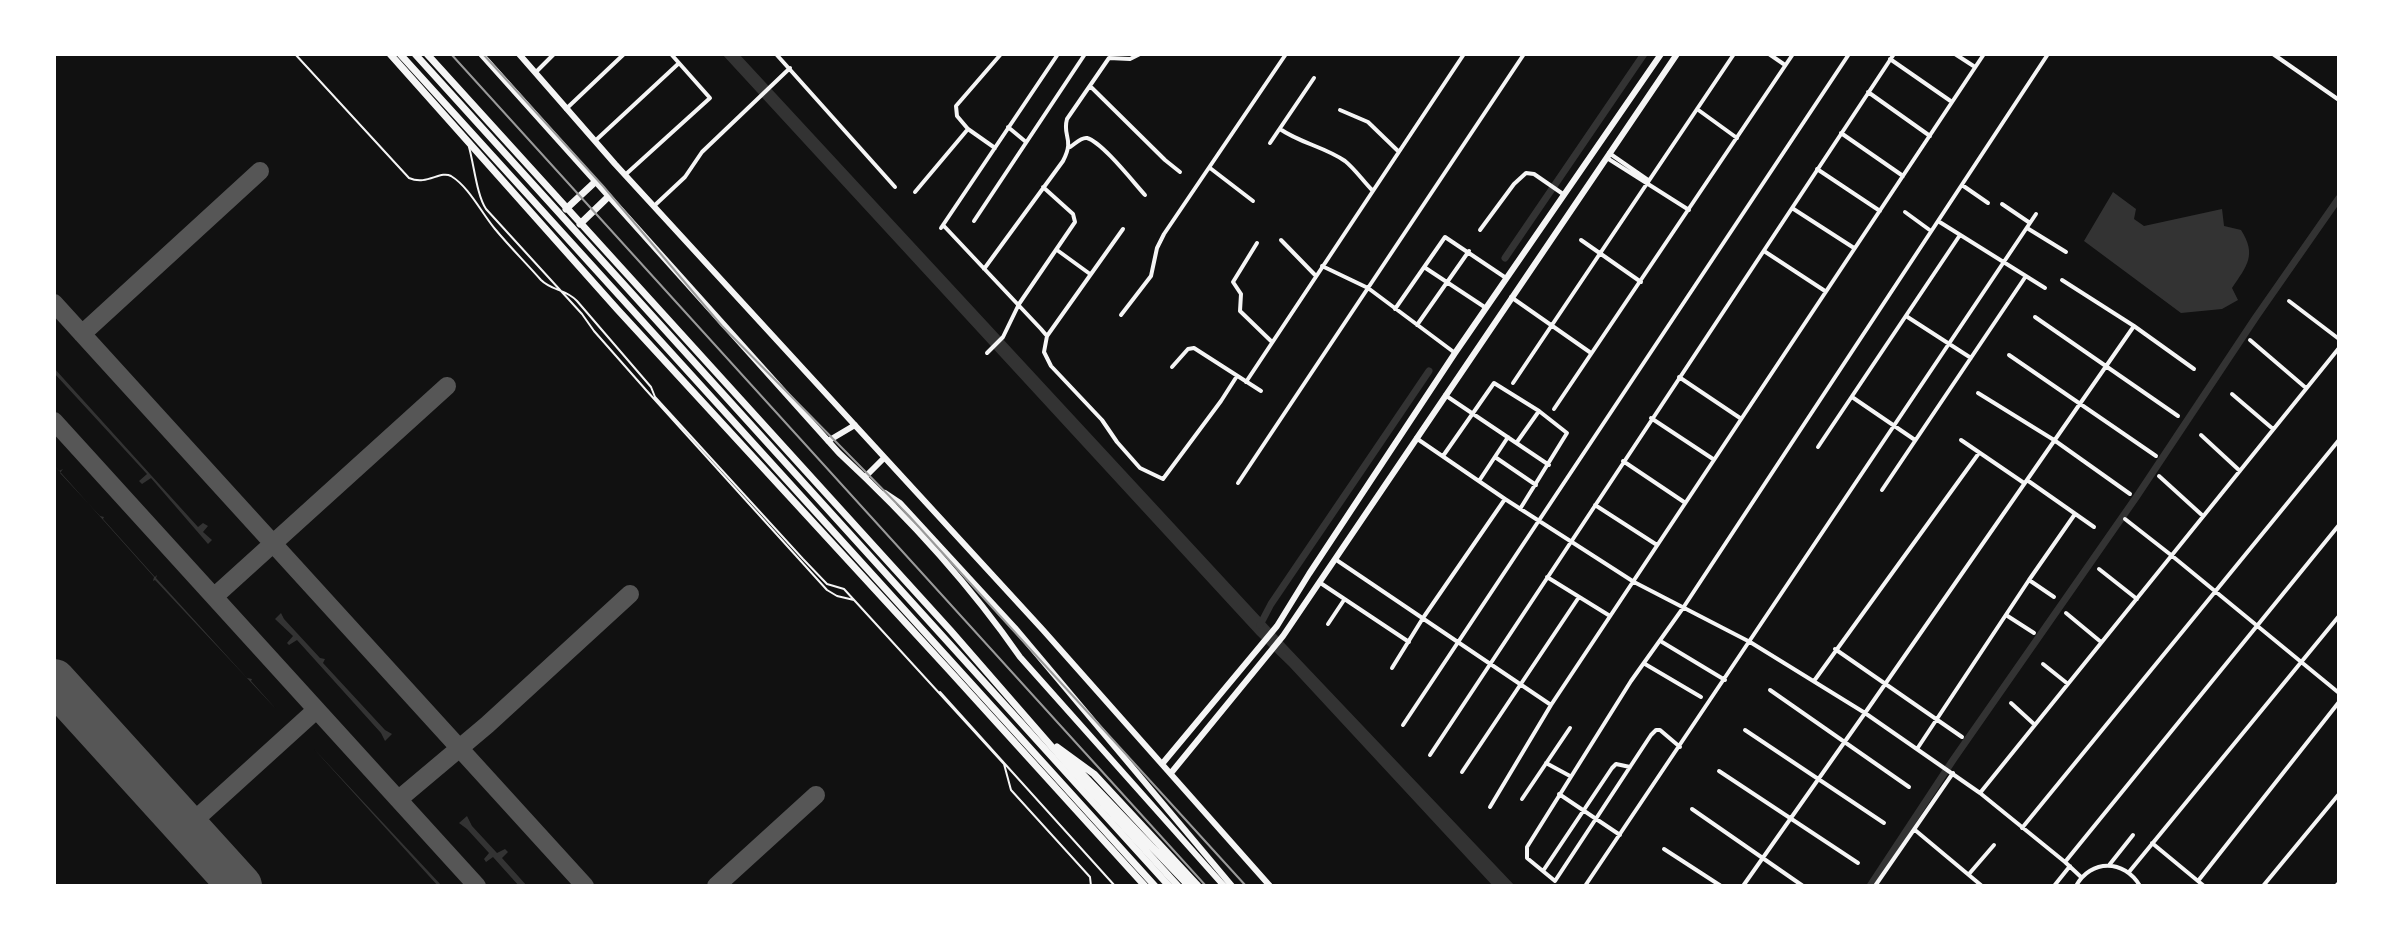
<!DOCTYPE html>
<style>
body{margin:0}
#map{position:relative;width:2393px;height:940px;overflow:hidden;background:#111;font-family:"DejaVu Sans",sans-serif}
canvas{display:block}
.frame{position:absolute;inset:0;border:56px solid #fff;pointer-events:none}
</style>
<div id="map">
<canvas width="2393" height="940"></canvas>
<div class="frame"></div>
</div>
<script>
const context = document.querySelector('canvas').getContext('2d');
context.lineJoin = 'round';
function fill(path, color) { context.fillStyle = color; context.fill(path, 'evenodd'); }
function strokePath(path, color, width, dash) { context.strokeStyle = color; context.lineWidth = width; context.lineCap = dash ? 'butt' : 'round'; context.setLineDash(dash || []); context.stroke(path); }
fill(new Path2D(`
 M722,54H739L1287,646L1515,886H1493L1289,666L1257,635Z
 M2113,192L2136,209L2134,219L2144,226L2222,209L2224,226L2241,230C2257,255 2247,266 2232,288L2238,300L2222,309L2181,313L2084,241Z
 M54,368L198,527L203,523L208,526L203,532L212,540L208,544L151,478L142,484L139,481L147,474L54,373Z
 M54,465L59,471L63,469L60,473L100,516L104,517L103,519L155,577L157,575L156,578L247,678L252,679L251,681L276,709L155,580L153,581L154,577Z
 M281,613L284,619L320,658L325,659L323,663L385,730L392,734L385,741L381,733L297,640L289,645L287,643L293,636L275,619Z
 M314,749L442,886H438Z
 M467,816L472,826L497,853L505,849L508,852L502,858L527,886H519L493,857L486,862L484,859L489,853L467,829L459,823Z`), '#333');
strokePath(new Path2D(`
 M1505,258L1644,54
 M1260,625L1271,604L1429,371
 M1870,886L1953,760L2137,496L2256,317L2339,198`), '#333', 7);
strokePath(new Path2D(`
 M54,303L585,886
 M82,334L260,171
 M54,421L477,886
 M215,596L447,386
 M399,799L487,725L630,594
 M187,827L316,710
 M716,886L816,795`), '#565656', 18);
strokePath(new Path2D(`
 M54,681L240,886`), '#565656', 44);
strokePath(new Path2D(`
 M295,54L409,178C427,186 440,170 451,176C469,187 481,212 495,229C509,246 526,263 541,280C552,291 566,289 577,301L651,387L655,397L803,559L827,584L844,589L1004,764L1011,790L1090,877L1091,886
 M469,147C474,165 477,196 486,209L582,314L594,331L646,390L827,590L837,596L854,600
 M940,692L1115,886`), '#f5f5f5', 2);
strokePath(new Path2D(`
 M776,54L895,187
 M1769,54L1785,65
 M1955,54L1975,67
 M2273,54L2339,100
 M1890,59L1952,102
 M536,72L554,54
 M1090,86L1165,160L1180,172
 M1868,92L1930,136
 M566,109L624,54
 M1697,109L1737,138
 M1340,110L1368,122L1398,151
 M1008,127L1026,142
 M968,129L995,148
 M1280,129C1300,143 1325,147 1345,161C1355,169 1363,181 1372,190
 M1841,133L1903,176
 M595,141L678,64
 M1270,143L1314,78
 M1070,147C1075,144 1081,137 1087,138C1102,142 1134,183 1145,195
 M1609,153L1648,180
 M1607,158L1689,210
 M1210,168L1253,201
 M1817,169L1880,211
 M625,175L710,98L671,54
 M1962,185L1988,203
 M915,192L968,129L957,116L956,106L1001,54
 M2002,204L2030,223
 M654,206L685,177L702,152L790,68
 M1792,208L1854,248
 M1905,212L1931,231
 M974,221L1085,54
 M1938,221L2045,288
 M943,225L1041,329L1047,336L1044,352L1051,366L1102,420L1117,442L1140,468L1163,479L1221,401L1237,376
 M941,228L1058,54
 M2027,228L2066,252
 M1480,230L1514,184L1526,173L1534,174L1563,194
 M1281,240L1316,276
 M1581,240L1641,282
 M1257,243L1233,282L1241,294L1240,311L1272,342
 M1057,250L1090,274
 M1764,251L1825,291
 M1322,266L1368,288L1455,353
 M1424,267L1486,308
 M984,269L1063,161C1075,138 1062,137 1067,119L1109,58L1130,59L1140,54
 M2062,280L2134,326L2194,369
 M1511,297L1591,353
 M2289,301L2339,339
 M1395,309L1445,237L1506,278
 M1121,315L1151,276L1157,248L1164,234L1286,54
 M1906,316L1971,358
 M2035,317L2178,416
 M1417,325L1469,251
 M1047,336L1123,229
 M2250,340L2306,388
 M987,353L1003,337L1019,304L1075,222L1073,214L1043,187
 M2009,355L2156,456
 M1172,367L1188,349L1194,348L1261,391
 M1679,377L1740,418
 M1246,382L1464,54
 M1513,383L1734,54
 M1978,393L2054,440L2130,494
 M2232,394L2273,429
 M1445,395L1549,465
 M1852,397L1915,440
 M1554,409L1793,54
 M1651,418L1713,459
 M2201,435L2240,471
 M1416,438L1505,499L1634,582L1750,642L1865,713L1980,793L2065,862L2081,877
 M1961,440L2024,483
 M1517,442L1539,411
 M1818,447L1960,235
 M1443,456L1494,383L1539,411L1567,433L1520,509
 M1495,457L1536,485
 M1623,461L1684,502
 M2159,476L2203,516
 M2027,480L2094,527
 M1479,481L1508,437
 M1238,483L1524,54
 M1882,490L2026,276
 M1595,505L1657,545
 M2125,519L2171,555L2339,693
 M1335,559L1551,705
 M2099,569L2137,599
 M1547,577L1610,616
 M2029,580L2054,597
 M1319,582L1409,642
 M2066,613L2101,642
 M2006,615L2034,633
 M1328,624L1344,600
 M1662,642L1725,680
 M1835,649L1962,737
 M1645,664L1701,697
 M2043,664L2068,684
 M1392,668L1423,618L1505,499
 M1814,681L1979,453
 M1770,690L1909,787
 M2011,703L2035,725
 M1403,725L1849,54
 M1745,730L1884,823
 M1680,747L1660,730H1656L1651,735L1555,881L1527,858V847L1631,681L1683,608L2048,54
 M1917,749L2029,580L2075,514
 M1430,755L1894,54
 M1546,763L1570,776
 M1719,771L1858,863
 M1462,772L1579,597
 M1980,793L2339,348
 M1559,794L1620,835
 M1522,799L1570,728
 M1490,807L1551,705L1984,54
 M1692,809L1803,886
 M2022,828L2339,440
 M1915,830L1982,886
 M2152,843L2204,886
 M1664,849L1721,886
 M2065,862L2339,525
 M2110,864L2133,835
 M1543,871L1612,768L1616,764L1630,767
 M2129,872L2339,616
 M1969,874L1994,845
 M2198,881L2339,702
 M1585,886L2036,214
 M1743,886L1865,713L2134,326
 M1875,886L1953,773
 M2054,886L2070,866
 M2076,886C2091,859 2124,859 2140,886
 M2263,886L2339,794
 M2336,886L2339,883`), '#f5f5f5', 4);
strokePath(new Path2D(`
 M481,54L839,453C906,515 968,582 1020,657L1224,886
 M519,54L615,164L1043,630L1270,886
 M828,441L855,425
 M865,477L884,458
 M885,493L900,503L1015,628L1232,886
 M1162,764L1277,626L1309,574L1455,353L1661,54
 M1171,773L1283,636L1677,54`), '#f5f5f5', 6);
strokePath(new Path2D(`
 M390,54L617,309L948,669L1145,886
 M427,54L951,631L1072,770L1178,886
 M566,209L595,182
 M580,224L608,197
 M1057,747L1094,774L1198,886
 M1069,760L1189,886`), '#f5f5f5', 7);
strokePath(new Path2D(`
 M400,54L1155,886
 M415,54L1169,886`), '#f5f5f5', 7);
strokePath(new Path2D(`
 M451,54L1206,886
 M483,54L603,186L722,326L909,516L1246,886`), '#9a9a9a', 2);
</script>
